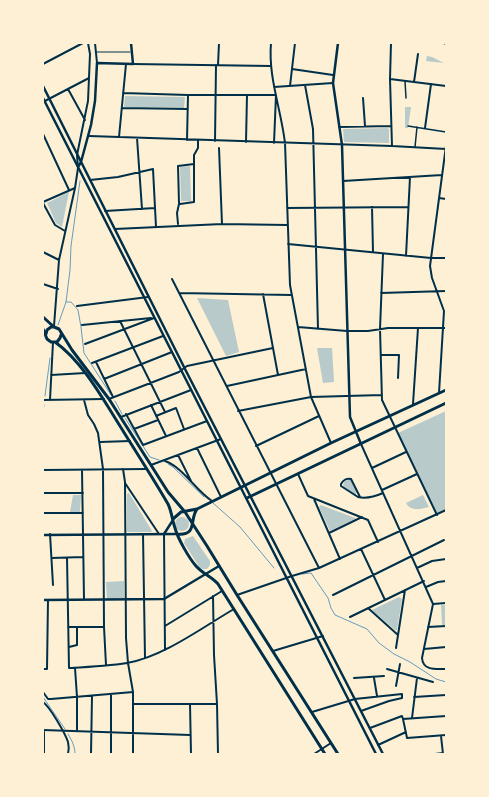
<!DOCTYPE html>
<style>
body{margin:0}
#map{position:relative;width:489px;height:797px;overflow:hidden;background:#fdf0d5;font-family:Helvetica,sans-serif}
canvas{display:block}
.frame{position:absolute;inset:0;border:44px solid #fdf0d5;pointer-events:none}
</style>
<div id="map">
<canvas width="489" height="797"></canvas>
<div class="frame"></div>
</div>
<script>
const context = document.querySelector('canvas').getContext('2d');
context.lineJoin = 'round';
function fill(path, color) { context.fillStyle = color; context.fill(path, 'evenodd'); }
function strokePath(path, color, width, dash) { context.strokeStyle = color; context.lineWidth = width; context.lineCap = dash ? 'butt' : 'round'; context.setLineDash(dash || []); context.stroke(path); }
fill(new Path2D(`
 M427,56L432,57L444,63L426,61Z
 M125,96L185,97L184,108L124,107Z
 M405,107H411L408,128H405Z
 M387,128L389,129V143L344,142L343,129Z
 M190,166L191,201H181L180,167Z
 M69,192L62,227L56,223L47,203Z
 M197,298L228,300L239,352L226,356Z
 M317,348H332L334,382L323,383Z
 M446,411V509L437,513L398,433Z
 M347,480H351L357,493L355,495L343,486L344,482Z
 M129,493L152,531L151,532H127V494Z
 M73,495H81L80,512H70Z
 M423,495L429,507C420,509 411,512 406,503Z
 M321,505L355,518V519L330,531L319,507Z
 M175 524a7 7 0 1 1 14 0a7 7 0 1 1-14 0Z
 M193,536L210,561V565L207,569H203L200,568L184,543L185,539Z
 M124,581V598L107,599L106,582Z
 M399,597L402,599L397,630H395L372,610Z
 M441,605H446V625H442Z`), '#b9caca');
strokePath(new Path2D(`
 M66,302H71L78,310L81,327L84,353L111,395
 M58,325L66,302L70,270L71,246L80,181
 M45,396L50,358
 M115,401L122,414
 M43,411L44,405
 M125,418L150,457L159,460
 M168,464L173,467L204,497
 M213,503L240,527L274,568
 M302,574L311,573L328,598L331,608L335,615L367,629L379,643L394,654L410,662L436,679L446,682
 M43,697L65,729
 M68,734C72,741 75,746 75,754`), '#669bbc', 1);
strokePath(new Path2D(`
 M97,52H130`), '#003049', 1);
strokePath(new Path2D(`
 M405,81L406,98
 M408,126L446,132
 M415,147L417,127`), '#003049', 1.5);
strokePath(new Path2D(`
 M95,43L97,63
 M271,43C268,77 281,109 285,143L290,285L311,397L331,443
 M391,43L390,79L392,146
 M444,43L446,44
 M43,64L83,43
 M133,64L271,66
 M218,65L219,43
 M292,69L333,75
 M390,79L446,86
 M414,82L418,54
 M305,85L313,129L318,329
 M290,86L295,43
 M274,87L333,83
 M68,89L85,120
 M123,93L188,95H276L274,143
 M363,98L365,126
 M43,102L89,78
 M122,108L187,109
 M339,127L391,126
 M425,128L431,84
 M43,134L69,190
 M89,136L392,146L446,149
 M119,137L126,64
 M137,138L142,209
 M187,140L188,95
 M215,141L216,65
 M246,142L247,95
 M219,148L222,224
 M194,164L178,166L179,203L180,204L194,202V155L198,148V140
 M90,180L118,177L153,169L156,227
 M343,181L442,175
 M439,198L446,199
 M43,202L75,188
 M43,203L55,225L65,231
 M372,207L373,252
 M287,208L408,207
 M105,211L155,208
 M178,224L177,213L179,204
 M115,229L222,224L287,225
 M288,244L431,258H446
 M43,252L59,260
 M383,254L380,329L382,400L437,515
 M406,256L410,177
 M172,279L319,568
 M43,284L58,289
 M179,293L291,295
 M381,293L446,291
 M263,294L278,375
 M77,306L148,297
 M120,321L165,412
 M82,325L151,318
 M54,326L59,260L75,188L78,168L77,155L88,101L90,54L88,43
 M298,327L347,331H368L388,328H446
 M85,344L154,318
 M381,355H399L398,378
 M96,362L113,397
 M92,363L163,336
 M51,375L85,373
 M104,379L172,352
 M227,386L306,369
 M439,393L444,311L432,278L430,266L446,146
 M109,399L179,372L187,366L273,348
 M43,400L104,399
 M50,400L53,342
 M84,400L88,415L94,424L98,433L103,469L104,627L106,665
 M413,404L418,328
 M151,405L166,436
 M238,411L311,397L382,395
 M126,414L143,445L207,421
 M156,416L176,408L184,429
 M121,417L191,390
 M134,429L158,420
 M100,442L130,441
 M361,444L433,604L422,658C423,671 436,669 446,669
 M256,446L319,416
 M197,448L221,497
 M178,455L191,481
 M165,461C184,468 195,490 212,501
 M151,465L221,439
 M372,468L406,452
 M123,469L125,482L126,638L128,663L133,692V754
 M43,470L146,469
 M82,470L84,599
 M298,474L308,496L368,520L378,542
 M125,483L159,534
 M382,490L417,474
 M43,493H83
 M360,497L351,479C347,478 343,480 341,484V486L358,497C367,499 374,497 383,493
 M314,499L340,559
 M43,513H83
 M329,533L362,517
 M50,534L53,585
 M143,534L145,658
 M164,534L165,650
 M361,549L385,600
 M52,558L83,557
 M67,558L69,668C88,667 108,666 127,663C163,657 203,627 234,609
 M417,568L432,561L446,559
 M426,587L438,582L446,581
 M237,595L292,576L319,568L446,510
 M333,595L444,540
 M213,596L214,655L217,704L218,754
 M433,604L446,603
 M368,608L398,635
 M350,617L424,581
 M165,626L222,591
 M68,627H104
 M428,627L446,626
 M69,647L77,645V627
 M396,648L405,590
 M424,649L446,647
 M273,651L323,636
 M75,668L77,697V731
 M43,669H47L48,600
 M387,669L433,682
 M354,678L384,676
 M374,678L377,696
 M396,686L400,664
 M43,692L48,699H51L133,692
 M414,697L446,695
 M43,702C50,707 65,733 68,742C69,746 69,750 68,754
 M133,704H217
 M190,704L191,754
 M312,712L355,699L402,694V698L389,701L361,711
 M412,718L417,678
 M403,719L407,738L446,735
 M370,728L402,716L403,719L446,716
 M43,730L190,735
 M441,736L443,754
 M378,745L406,732
 M44,754V730
 M91,754L92,696
 M111,754V694
 M314,754L331,743
 M435,754L443,753`), '#003049', 2);
strokePath(new Path2D(`
 M338,43L333,83L342,145L350,417L361,444
 M43,86L186,371L383,754
 M43,98L376,754
 M78,167L81,162L91,125L95,101L97,63L133,64L131,43
 M164,534L173,520
 M43,535L177,534
 M43,600L164,599L219,566`), '#003049', 2.5);
strokePath(new Path2D(`
 M43,317L54,327
 M43,329L47,339L51,342H57L60,338L61,335
 M46,334L47,330L51,327H54L59,329L72,350L109,399L168,492L185,512L207,546L237,595L338,754
 M55,342C82,361 103,399 120,426C136,452 153,478 168,504C172,512 172,520 175,528C178,539 189,558 196,566C203,574 212,577 218,584L325,754
 M247,498L446,403
 M173,519L181,512L197,509L331,443L446,390
 M177,534C198,536 189,520 197,509`), '#003049', 3);
</script>
